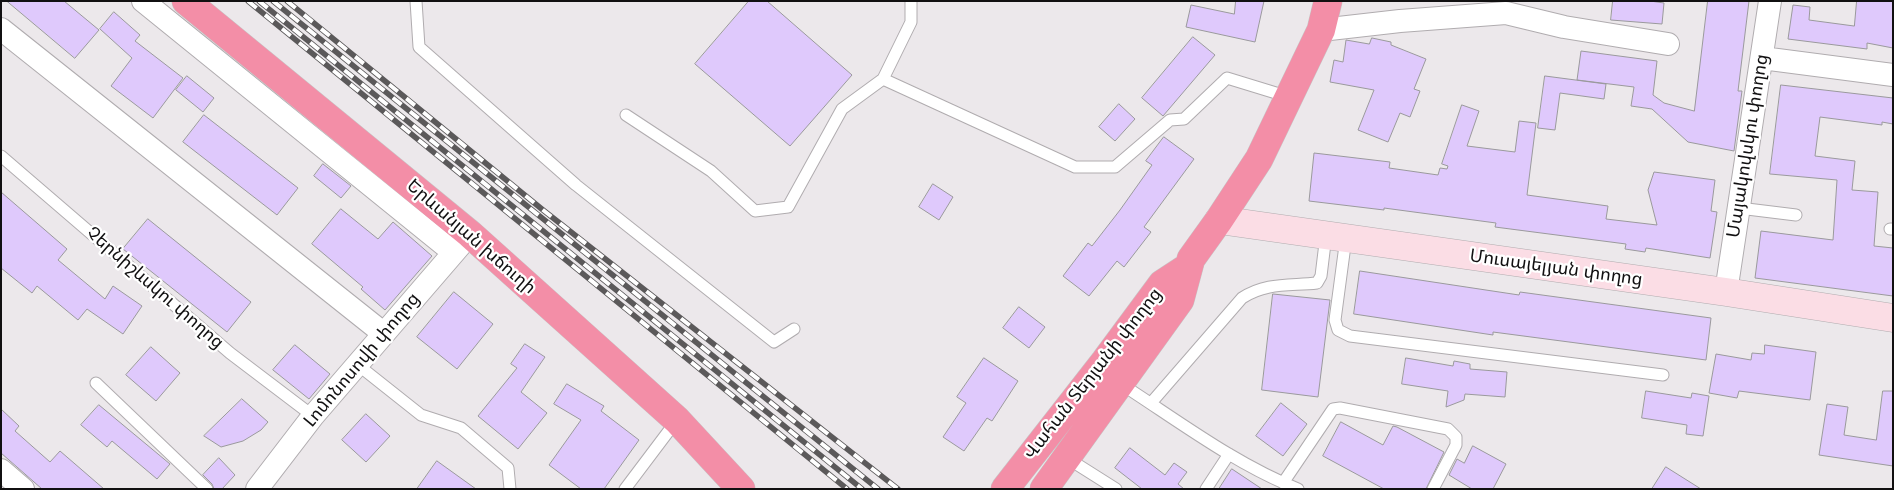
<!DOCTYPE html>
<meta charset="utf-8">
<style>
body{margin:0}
#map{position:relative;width:1894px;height:490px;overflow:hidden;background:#ece8eb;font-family:"Open Sans",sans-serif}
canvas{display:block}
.frame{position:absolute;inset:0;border:2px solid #111011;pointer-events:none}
</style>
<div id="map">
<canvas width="1894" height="490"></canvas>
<div class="frame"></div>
</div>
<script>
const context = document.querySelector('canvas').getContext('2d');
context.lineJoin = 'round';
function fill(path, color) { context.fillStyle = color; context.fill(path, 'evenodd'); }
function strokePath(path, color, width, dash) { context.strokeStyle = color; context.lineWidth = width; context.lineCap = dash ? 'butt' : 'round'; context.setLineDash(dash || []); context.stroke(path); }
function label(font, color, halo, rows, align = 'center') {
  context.font = font + ' "Open Sans","Noto Sans Armenian",sans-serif'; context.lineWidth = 4.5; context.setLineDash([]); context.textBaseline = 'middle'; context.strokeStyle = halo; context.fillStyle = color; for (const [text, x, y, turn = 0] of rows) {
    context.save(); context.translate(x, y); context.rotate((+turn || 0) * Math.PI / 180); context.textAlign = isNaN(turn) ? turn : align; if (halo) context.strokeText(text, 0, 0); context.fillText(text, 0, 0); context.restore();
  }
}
const building = new Path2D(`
 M7,1H64L99,30L75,58Z
 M749,1H767L852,75L790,146L695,64Z
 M1236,1H1264L1255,42L1186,27L1191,5L1234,14Z
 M1613,1H1650L1664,3L1662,24L1611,20Z
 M1708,1H1749L1738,91H1742L1734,151L1688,142L1652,109L1631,106L1634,87L1577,80L1581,51L1657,61L1653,95L1664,103L1694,111Z
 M1857,1H1893V48L1867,43V49L1788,39L1793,5L1810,7L1809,20L1854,26Z
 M114,12L140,35L135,41L183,78L153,118L111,86L132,58L100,29Z
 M1193,37L1215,55L1163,116L1142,98Z
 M1372,38L1391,42V45L1426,59L1414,89L1420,91L1410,117L1400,113L1388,142L1358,130L1374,90L1330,82L1334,60L1343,62L1346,40L1369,44Z
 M187,76L214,98L203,112L176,90Z
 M1545,76L1606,84L1604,99L1560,93L1555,130L1538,128Z
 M1781,85L1893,98V124L1882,122V125L1820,117L1815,156L1855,161L1852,190L1878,192L1874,246L1893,248V296L1755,278L1761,231L1833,240L1837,180L1770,174Z
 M1119,104L1135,119L1115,141L1099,127Z
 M1462,105L1479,111L1467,146L1515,152L1519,121L1536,123L1527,195L1608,206L1606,219L1657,225L1648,190L1654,172L1715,180L1711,211L1717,212L1710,258L1646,248L1645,252L1625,249L1626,244L1495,227L1496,223L1384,208V210L1309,201L1314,153L1390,162L1389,168L1438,175L1440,168L1447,169L1448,166L1442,164Z
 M204,115L298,188L277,215L183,142Z
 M1164,137L1194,159L1144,227L1151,232L1124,267L1117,261L1089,296L1063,276L1088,243L1092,246L1120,210L1152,165L1146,161Z
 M323,164L351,186L341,198L314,176Z
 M933,184L953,197L939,220L919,207Z
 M1,192L67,249L58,260L105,299L113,286L142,306L123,334L87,309L78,320L37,286L32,293L1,268Z
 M341,209L378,239L393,222L432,256L385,310L361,289L363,287L312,244Z
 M148,219L251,302L227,332L123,249Z
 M1360,271L1519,295L1520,292L1711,318L1706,360L1493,332V335L1354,314Z
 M454,292L493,324L457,369L417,337Z
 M1273,294L1330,300L1318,397L1262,390Z
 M1019,307L1045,327L1029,348L1003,328Z
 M525,344L545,357L521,392L547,413L518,449L478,416L517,368L511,364Z
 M295,345L330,374L309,399L273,370Z
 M1765,345L1816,352L1810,400L1739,391L1737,398L1709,393L1716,354L1751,360L1752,353L1764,354Z
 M151,347L180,373L156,401L126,375Z
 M984,358L1018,381L992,421L987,418L964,451L943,437L966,403L957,397Z
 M1406,358L1453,366L1454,361L1470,364V369L1507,372L1505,397L1465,394L1464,400L1446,407L1448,391L1402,384Z
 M567,384L604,406L601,411L639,440L604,489H581L549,465L581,420L554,404Z
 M1646,391L1691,398L1692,393L1709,396L1703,436L1686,434L1687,425L1642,418Z
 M1883,391H1893V466L1819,455L1827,404L1848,407L1844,435L1876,440Z
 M242,399L268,422L261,430L243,441L221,447L204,436Z
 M1281,403L1307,424L1283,456L1256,436Z
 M99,405L170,464L157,479L112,441L107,447L81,425Z
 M1,409L19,426L15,431L50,462L60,451L104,489H42L1,453Z
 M366,414L390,436L366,462L342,440Z
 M1341,422L1383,445L1393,426L1397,427L1444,452L1426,489H1384L1323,456Z
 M1473,446L1506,464L1493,489H1472L1449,475L1457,459L1464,463Z
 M1130,448L1165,475L1174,463L1187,472L1178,484L1184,489H1142L1115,468Z
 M219,458L235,475L222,489H214L212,484L203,475Z
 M437,461L476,489H417Z
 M1666,467L1701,489H1652Z
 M1232,469L1262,489H1219Z`);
fill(building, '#dfc9fc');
strokePath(building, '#9a999c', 1);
const lane = new Path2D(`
 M416,1L419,47L576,185L774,342L794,329
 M883,79L1075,167H1115L1170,120L1184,119L1227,78L1289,97
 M626,115L711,171L755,211L788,207L842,109L883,79L911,22V1
 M1,156L230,353L313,416
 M1739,208L1796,215
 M1890,229H1893
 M1346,238L1335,320L1338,330L1350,336L1663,375
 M358,365L421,415L461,428L508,468L510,489
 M96,383L207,489
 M1121,384C1177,420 1235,464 1298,489
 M1151,403L1242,298C1266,282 1290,286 1317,283L1321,276L1326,235
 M1067,458L1116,489
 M1283,483L1333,409L1340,408L1448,429L1456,437V445L1433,489
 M625,489L677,420
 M1206,489L1229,454`);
const street = new Path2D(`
 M143,1L453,252
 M1,29L383,333
 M1321,30L1400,21L1506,13L1564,27L1668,44
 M1762,58L1893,75
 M1726,292L1770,1
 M1,470L23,489
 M257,489L313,416L463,242`);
const secondary = new Path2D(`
 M1219,220L1726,292L1893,318`);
const highway = new Path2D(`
 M186,1L470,234L677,420L741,489
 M1005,489L1105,361L1162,284L1188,267
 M1044,489L1180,300L1191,259L1219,220L1259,159L1321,30L1328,1`);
strokePath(lane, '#b0acaf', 13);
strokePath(street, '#b0acaf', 24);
strokePath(secondary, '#b0acaf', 29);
strokePath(highway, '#c6c6c6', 29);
strokePath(lane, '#fff', 11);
strokePath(street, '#fff', 22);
strokePath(secondary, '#fbdde5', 28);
strokePath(highway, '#f38ea7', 28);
const rail = new Path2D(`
 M248,1L847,489
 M259,1L862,489
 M273,1L878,489
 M287,1L543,210L898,489`);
strokePath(rail, '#5b595a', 5.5);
strokePath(rail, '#fff', 4, [11]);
label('18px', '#111011', '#fff', [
 ["Մայակովսկու փողոց",1748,146,-81],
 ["Երևանյան խճուղի",471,237,41],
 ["Մուսայելյան փողոց",1556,268,8],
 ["Չերնիշևսկու փողոց",155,288,41],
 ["Լոմոնոսովի փողոց",362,360,-50],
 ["Վահան Տերյանի փողոց",1093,374,-52]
]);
</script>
